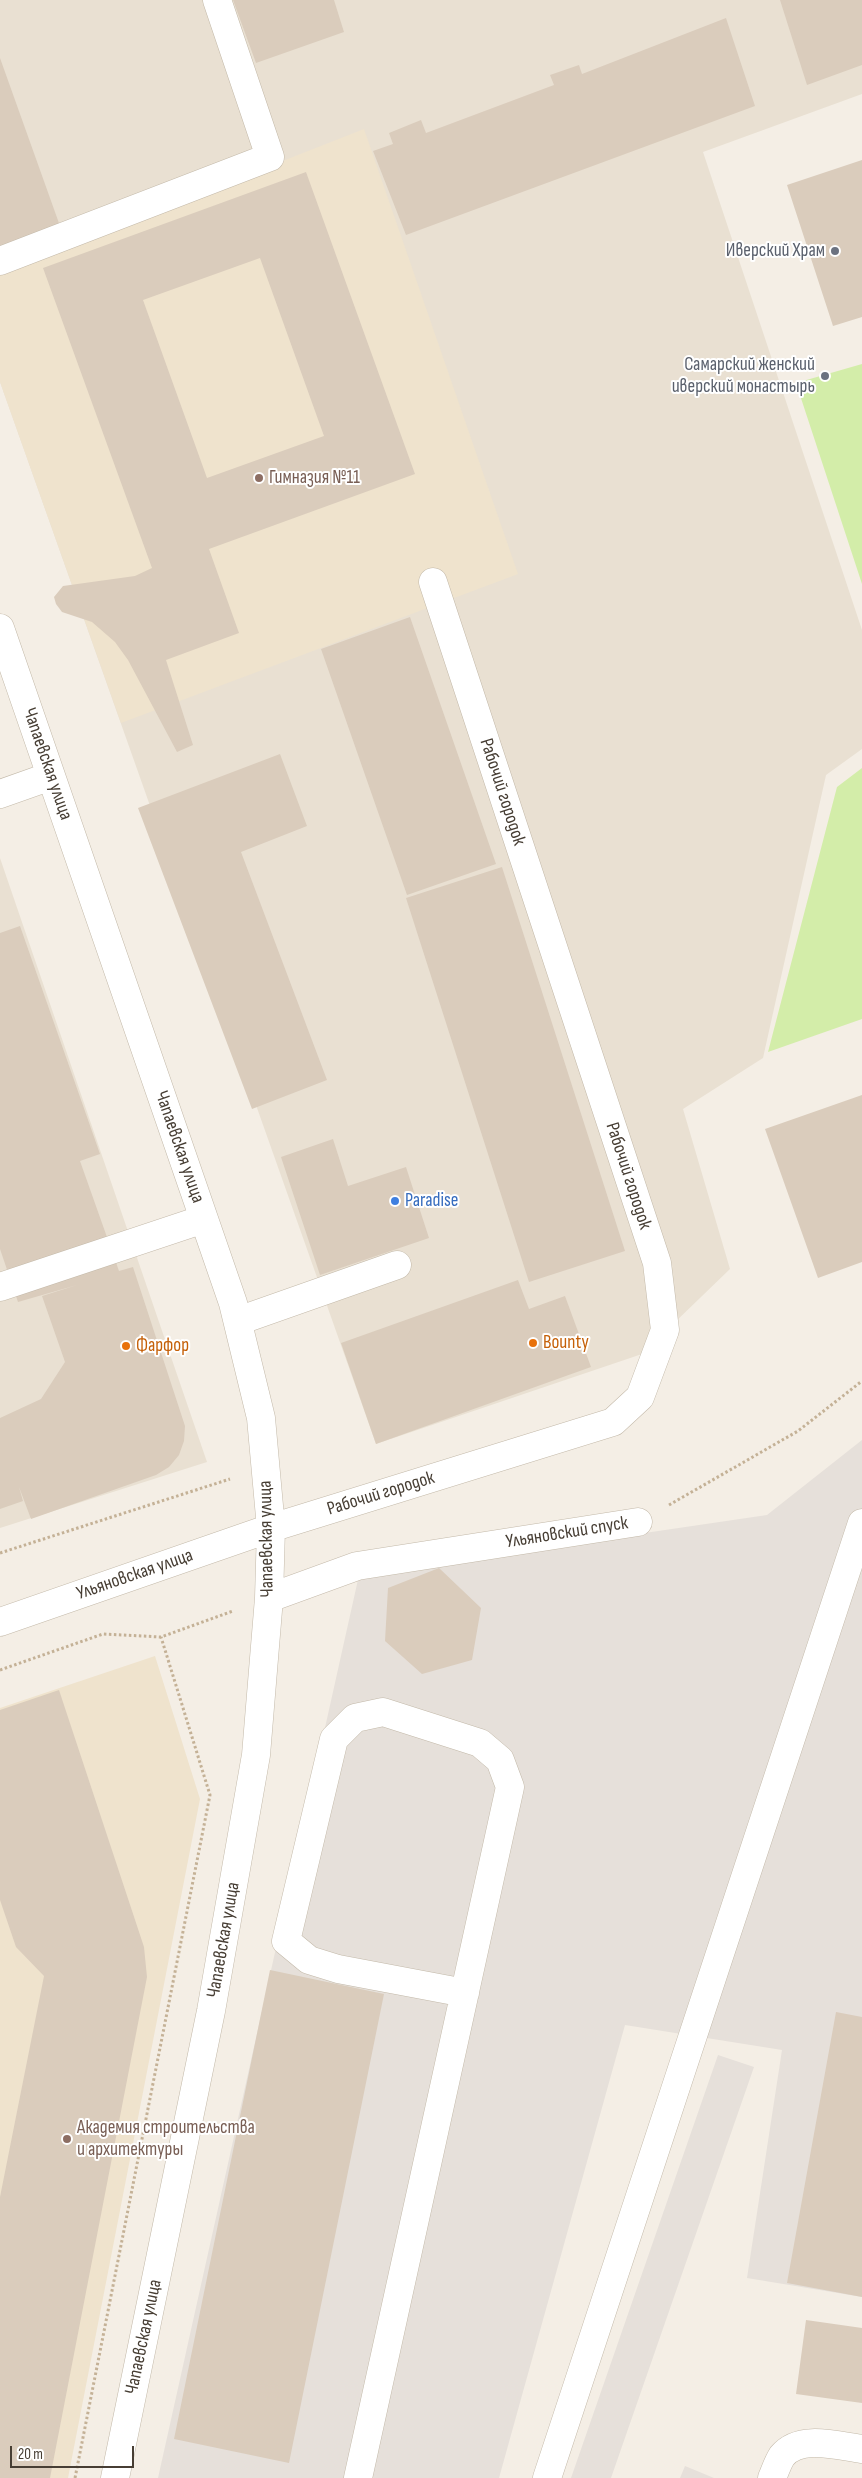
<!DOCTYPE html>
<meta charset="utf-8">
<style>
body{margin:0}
#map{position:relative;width:862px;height:2478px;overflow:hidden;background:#f4eee5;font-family:"Sofia Sans Condensed",sans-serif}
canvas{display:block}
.scale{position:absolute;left:10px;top:2446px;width:124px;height:22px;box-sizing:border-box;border:2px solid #473e34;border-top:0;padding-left:6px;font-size:15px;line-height:18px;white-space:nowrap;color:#473e34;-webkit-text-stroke:4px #fff;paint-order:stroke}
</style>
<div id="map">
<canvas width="862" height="2478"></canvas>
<div class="scale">20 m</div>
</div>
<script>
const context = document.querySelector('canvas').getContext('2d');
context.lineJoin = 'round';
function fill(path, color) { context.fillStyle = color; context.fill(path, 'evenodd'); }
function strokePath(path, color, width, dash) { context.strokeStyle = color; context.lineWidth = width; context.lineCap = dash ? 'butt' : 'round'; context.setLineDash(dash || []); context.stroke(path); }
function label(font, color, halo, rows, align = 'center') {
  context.font = font + ' "Sofia Sans Condensed",sans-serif'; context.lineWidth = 4; context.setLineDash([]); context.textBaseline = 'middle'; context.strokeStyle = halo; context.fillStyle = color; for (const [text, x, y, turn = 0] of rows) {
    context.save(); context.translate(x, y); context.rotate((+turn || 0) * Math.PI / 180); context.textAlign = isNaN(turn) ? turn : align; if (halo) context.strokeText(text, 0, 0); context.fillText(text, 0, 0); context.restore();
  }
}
fill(new Path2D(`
 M0,0H862V94L703,152L862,630V749L826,775L763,1058L683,1109L730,1269L642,1354L376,1444L0,382Z
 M0,858L207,1462L0,1528Z`), '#e9e0d2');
fill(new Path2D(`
 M862,1440V2297L747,2278L782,2050L625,2025L499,2478H158L359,1575L767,1515Z
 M718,2055L754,2067L611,2478H571Z
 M685,2466L714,2478H680Z`), '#e6e0da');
fill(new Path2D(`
 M364,129L518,574L121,723L0,382V272Z
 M155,1656L200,1799L68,2478H0V1708Z`), '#efe3cd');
fill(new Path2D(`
 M862,364V584L796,383Z
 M862,768V1019L768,1052L837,787Z`), '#d3eda9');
fill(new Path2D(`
 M233,0H334L344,32L256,63Z
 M780,0H862V65L807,85Z
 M726,18L755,106L406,235L373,151L393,144L389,133L421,120L426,133L554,85L550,75L579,65L582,74Z
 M0,58L60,226L0,248Z
 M862,160V317L833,326L787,185Z
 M306,172L415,474L209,549L239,633L166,660L193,745L177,752L128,660L115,642L92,622L62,612L56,604L54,597L63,586L135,576L152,568L43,268ZM260,258L324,436L207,478L143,300Z
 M410,617L496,864L407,895L321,649Z
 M280,754L307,826L241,852L327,1080L252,1109L138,808Z
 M502,867L625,1251L529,1282L406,898Z
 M20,926L100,1154L80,1161L119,1271L133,1267L185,1426L184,1441L179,1455L169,1467L156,1475L31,1519L19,1487L23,1501L0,1509V1418L41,1399L65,1362L42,1296L77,1285L18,1302L0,1249V933Z
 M862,1095V1262L818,1278L765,1129Z
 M333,1139L348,1186L406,1167L429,1238L320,1275L281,1157Z
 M518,1280L529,1309L565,1296L591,1367L376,1444L341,1343Z
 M439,1568L481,1608L472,1660L422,1674L385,1641L388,1588Z
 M59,1690L144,1947L147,1977L50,2478H0V2197L44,1976L16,1947L0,1900V1710Z
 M270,1970L384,1994L289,2463L174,2439Z
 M836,2012L862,2017V2297L787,2283Z
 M806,2320L862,2328V2403L796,2394Z`), '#daccbc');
const minor = new Path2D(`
 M0,261L270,157L217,0
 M0,628L233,1303L261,1418L271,1528L269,1598L256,1755L211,2011L115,2478
 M0,794L51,776
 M0,1287L204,1219
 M238,1321L397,1265
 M269,1598L357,1566L638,1522
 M0,1622L271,1528L613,1422L640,1397L665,1330L657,1263L433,582
 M358,2478L510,1787L500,1760L480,1743L383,1712L355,1718L334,1739L286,1941L309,1960L338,1969L465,1993
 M547,2478L862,1523
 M772,2478C775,2471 778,2462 782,2456C800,2434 838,2446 862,2449`);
strokePath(minor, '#c3b9a9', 29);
strokePath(new Path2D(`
 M669,1505L798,1431L862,1381
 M0,1553L230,1479
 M0,1670L103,1634L161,1637L233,1611
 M75,2478L210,1795L161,1637`), '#c4b196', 3, [2.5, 2.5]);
strokePath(minor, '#fff', 28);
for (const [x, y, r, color] of [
 [835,251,5,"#6b7280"],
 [825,376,5,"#6b7280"],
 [259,478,5,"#8d6e63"],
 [395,1201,5,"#3f7fe0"],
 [533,1343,5,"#e8710a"],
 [126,1346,5,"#e8710a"],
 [67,2139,5,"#8d6e63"]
]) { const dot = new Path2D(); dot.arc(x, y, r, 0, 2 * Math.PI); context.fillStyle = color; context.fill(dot); strokePath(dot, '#fff', 2); }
label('19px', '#5b616d', '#fff', [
 ["Иверский Храм",825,251],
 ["Самарский женский",815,365],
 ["иверский монастырь",815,387]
], 'right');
label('19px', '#785e54', '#fff', [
 ["Гимназия №11",269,478],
 ["Академия строительства",77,2128],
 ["и архитектуры",77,2150]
], 'left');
label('19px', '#473e34', '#fff', [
 ["Чапаевская улица",47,764,71],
 ["Рабочий городок",502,792,72],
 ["Чапаевская улица",179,1147,71],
 ["Рабочий городок",628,1176,72],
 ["Рабочий городок",381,1494,-17],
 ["Ульяновский спуск",567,1533,-9],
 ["Чапаевская улица",267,1539,-91],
 ["Ульяновская улица",135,1575,-19],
 ["Чапаевская улица",224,1940,-80],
 ["Чапаевская улица",144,2337,-78]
]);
label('19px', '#366cbe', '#fff', [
 ["Paradise",405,1201]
], 'left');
label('19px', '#c56008', '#fff', [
 ["Bounty",543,1343],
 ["Фарфор",136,1346]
], 'left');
</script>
